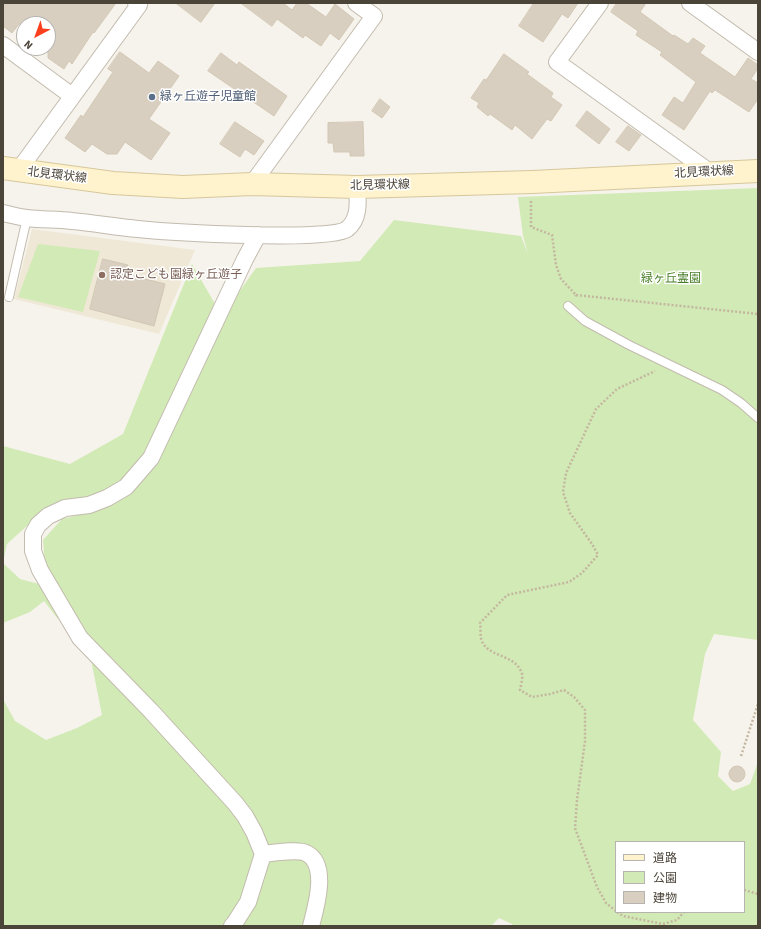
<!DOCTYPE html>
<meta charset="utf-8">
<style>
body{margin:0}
#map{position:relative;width:761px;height:929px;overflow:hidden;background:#f6f3ec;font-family:"Source Sans 3","Noto Sans JP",sans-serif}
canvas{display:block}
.frame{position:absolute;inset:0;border:4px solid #4b4439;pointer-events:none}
.legend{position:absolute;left:615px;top:841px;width:130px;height:72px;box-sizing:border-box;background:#fff;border:1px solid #b7b4b0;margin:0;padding:5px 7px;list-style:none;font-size:12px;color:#4b4439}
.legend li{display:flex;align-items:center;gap:8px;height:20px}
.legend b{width:20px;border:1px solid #b7b4b0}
.north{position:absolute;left:16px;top:16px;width:40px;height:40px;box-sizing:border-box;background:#fff;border:1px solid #b7b4b0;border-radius:50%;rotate:221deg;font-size:11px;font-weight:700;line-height:16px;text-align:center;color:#4b4439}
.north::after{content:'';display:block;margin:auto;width:14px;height:18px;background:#fc3f1d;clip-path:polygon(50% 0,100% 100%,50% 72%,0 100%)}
</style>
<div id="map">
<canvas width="761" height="929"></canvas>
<div class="frame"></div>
<ul class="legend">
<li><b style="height:5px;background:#fff3cd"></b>道路</li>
<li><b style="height:11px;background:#d2eab5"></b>公園</li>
<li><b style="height:11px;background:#d8cfc1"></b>建物</li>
</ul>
<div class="north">N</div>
</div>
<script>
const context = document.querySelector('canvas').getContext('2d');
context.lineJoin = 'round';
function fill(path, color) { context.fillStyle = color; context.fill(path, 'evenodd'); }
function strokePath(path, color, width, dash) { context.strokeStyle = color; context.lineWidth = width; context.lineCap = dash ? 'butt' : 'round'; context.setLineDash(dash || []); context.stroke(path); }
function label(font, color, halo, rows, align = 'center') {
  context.font = font + ' "Source Sans 3","Noto Sans JP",sans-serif'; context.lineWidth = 3; context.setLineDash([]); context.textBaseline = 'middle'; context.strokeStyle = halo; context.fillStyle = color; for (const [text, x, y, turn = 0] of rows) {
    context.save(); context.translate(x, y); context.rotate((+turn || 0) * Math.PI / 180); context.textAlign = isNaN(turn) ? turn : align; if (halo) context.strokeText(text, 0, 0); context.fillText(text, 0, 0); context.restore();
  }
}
fill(new Path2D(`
 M32,229L195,250L159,334L14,299Z`), '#efe8d6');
fill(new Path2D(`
 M758,188V640L714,634L705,654L693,720L721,752L718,776L733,791L750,784L758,762V926H513L512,924L499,918L491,926H73L71,925L3,926V699L15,721L46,740L77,728L102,715L86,635L58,619L44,601L30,612L3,623V563L20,579L39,584L45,566L43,540L62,519L90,512L38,516L7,544L3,562V446L70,464L123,434L192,264L222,316L256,268L360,261L394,220L521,236L528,254L523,236L518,197ZM616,842H744V912H616Z
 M38,244L100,251L83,312L18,297Z`), '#d2eab5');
const building = new Path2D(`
 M3,3H116L94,33L93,32L72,64L69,61L64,69L48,58V24H19L12,33L3,26Z
 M176,3H215L201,22Z
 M241,3H283L292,10L297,3H306L326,17L335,4L354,19L339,40L330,33L321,46L305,35L303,38L277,19L272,26Z
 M534,3H578L568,18L562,14L543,42L519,26Z
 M617,3H646L640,12L673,36L674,35L688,44L693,38L705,46L700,53L735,77L748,58L758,65V68L751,79L758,83V99L749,112L715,90L712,93L710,91L684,130L662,115L674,97L683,103L696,82L660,55L662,52L636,35L638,31L611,12Z
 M120,52L149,73L158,61L179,76L149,119L170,133L151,160L125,142L117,154H107L92,144L85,152L65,138L81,115L83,117L113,72L108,69Z
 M221,53L237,65L239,62L287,96L274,116L208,71Z
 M504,54L529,72L527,74L553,93L551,97L562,105L551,121L547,119L532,139L515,125L512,130L490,114L488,116L477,107L479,103L471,98L484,79L486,80Z
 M380,99L390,107L382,118L372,111Z
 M587,111L610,129L599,144L576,126Z
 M235,122L264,141L254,155L245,149L240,157L220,144Z
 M363,122L364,156H350V152H334L333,143H328V123Z
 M628,126L641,135L629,151L616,142Z
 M103,259L128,265L126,274L165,284L154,326L90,309Z
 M729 774a8 8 0 1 1 16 0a8 8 0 1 1-16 0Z`);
fill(building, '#d8cfc1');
strokePath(building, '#d3c7b4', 1);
const lane = new Path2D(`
 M9,297L27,218
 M568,306L585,321L629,345L722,390L741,403L758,418`);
const street = new Path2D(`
 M600,3L557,62L711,173
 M690,3L758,52
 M3,45L72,96
 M18,171L139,5L136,3
 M252,184L374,16L356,3
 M3,213C11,215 19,217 27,218C42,220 57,219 72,221C94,223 116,227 138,229C167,232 331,242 347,229C360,219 358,201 357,187
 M263,854C273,853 297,849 306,853C329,864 316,907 311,926
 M232,926L234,924L248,902L263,854L254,832L245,816L235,803L151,711L80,638L40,570L33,551V534L38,525L48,516L65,508L89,505L107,498L126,487L151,458L245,259L258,235`);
const secondary = new Path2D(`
 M3,168L113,183L183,187L252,184L357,187L532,182L758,171`);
strokePath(lane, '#c2bbae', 10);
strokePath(street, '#c2bbae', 18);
strokePath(secondary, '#d6c79b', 24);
strokePath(new Path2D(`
 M531,201V227L552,235L556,265L561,279L576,295L575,296
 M576,295L758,314
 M741,756L758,704
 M744,890L758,894
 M616,911L606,903L597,887L575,828L577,800L585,741V710L574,697L564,690L550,694L532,697L520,690C521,685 523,678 522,674C516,653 485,658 481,638C480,634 481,628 480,623L507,595L569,582L582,573L598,555L592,544L570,513L563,492L566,473L596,409L617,389L655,371
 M617,912L623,916L663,924L677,920L684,912`), '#c4b79f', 2.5, [2, 2]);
strokePath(lane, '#fff', 8);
strokePath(street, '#fff', 16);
strokePath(secondary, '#fff3cd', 22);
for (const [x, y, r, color] of [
 [152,97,4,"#5c6f8a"],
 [102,275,4,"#8d6e63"]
]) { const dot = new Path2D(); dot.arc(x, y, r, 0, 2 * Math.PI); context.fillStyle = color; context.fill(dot); strokePath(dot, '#fff', 1.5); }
label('12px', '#4e5e75', '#fff', [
 ["緑ヶ丘遊子児童館",160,97]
], 'left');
label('12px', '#4b4439', '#fff', [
 ["北見環状線",704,173,-3],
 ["北見環状線",57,176,7],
 ["北見環状線",380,186,-1]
]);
label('12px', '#785e54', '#fff', [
 ["認定こども園緑ヶ丘遊子",110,275]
], 'left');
label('12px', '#4a7f2a', '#fff', [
 ["緑ヶ丘霊園",671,279]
]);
</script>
